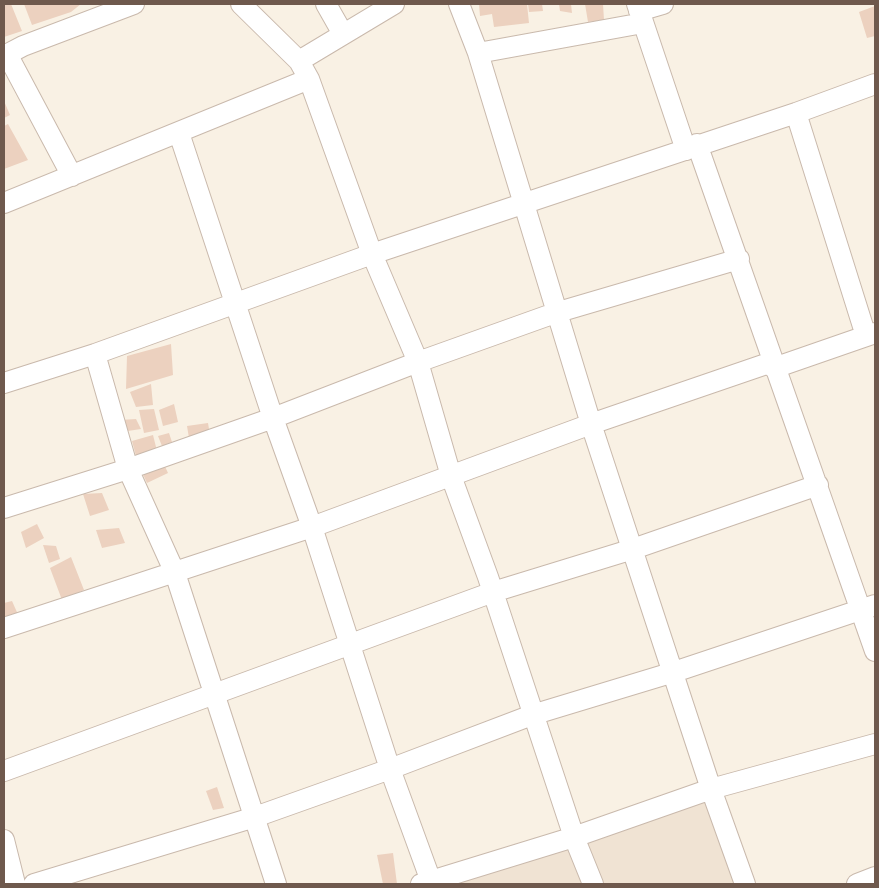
<!DOCTYPE html>
<style>
body{margin:0}
#map{position:relative;width:879px;height:888px;overflow:hidden;background:#f9f1e4;font-family:"Asap Condensed",sans-serif}
canvas{display:block}
.frame{position:absolute;inset:0;border:5px solid #6f594d;pointer-events:none}
</style>
<div id="map">
<canvas width="879" height="888"></canvas>
<div class="frame"></div>
</div>
<script>
const context = document.querySelector('canvas').getContext('2d');
context.lineJoin = 'round';
function fill(path, color) { context.fillStyle = color; context.fill(path, 'evenodd'); }
function strokePath(path, color, width, dash) { context.strokeStyle = color; context.lineWidth = width; context.lineCap = dash ? 'butt' : 'round'; context.setLineDash(dash || []); context.stroke(path); }
fill(new Path2D(`
 M711,789L745,884H432Z`), '#f0e3d3');
fill(new Path2D(`
 M4,4H11L22,31L4,37Z
 M24,4H81L71,12L32,25Z
 M479,4H527L529,23L494,27L492,14L480,16Z
 M528,4H542L543,11L529,12Z
 M559,4H571L572,13L560,11Z
 M585,4H603L604,20L588,22Z
 M875,6V36L867,38L859,12Z
 M4,101L10,115L4,118Z
 M8,124L28,160L4,169V126Z
 M171,344L173,375L126,389L127,356Z
 M151,384L153,405L136,407L130,392Z
 M174,404L178,422L163,426L159,410Z
 M154,409L159,430L144,433L139,410Z
 M136,419L141,429L121,432L120,420Z
 M208,423L210,435L189,438L187,426Z
 M169,433L172,442L162,446L158,436Z
 M153,435L157,451L136,456L132,441Z
 M162,460L168,473L147,483L141,470Z
 M102,493L109,510L90,516L83,494Z
 M37,524L44,538L26,548L21,532Z
 M119,528L125,543L102,548L96,530Z
 M43,545L56,546L60,559L49,563Z
 M71,557L84,590L62,600L50,568Z
 M12,601L20,619L4,624V603Z
 M217,787L224,808L213,810L206,791Z
 M393,853L397,884H383L377,855Z`), '#ecd1bf');
const minor = new Path2D(`
 M241,4L299,61L309,79L372,254L418,362L451,476L488,577L574,837L593,884
 M326,4L343,34
 M459,4L478,53L591,424L711,789L745,884
 M637,4L686,150
 M639,11L663,4
 M478,53L643,23
 M7,54L72,176
 M4,56L23,46L134,4
 M299,61L394,4
 M796,113L866,336
 M179,133L273,418L312,527L390,769L432,884
 M697,144L875,651
 M4,203L309,79
 M95,354L128,469L175,573L276,884
 M774,368L875,333
 M4,383L95,354L372,254L796,113L875,84
 M4,508L128,469L273,418L418,362L555,313L739,259
 M4,628L312,527L591,424L772,362
 M4,771L493,592L633,549L818,485
 M4,840L15,884
 M34,884L255,817L390,769L532,715L674,672L875,605
 M421,884L574,837L711,789L875,744
 M857,884L875,877`);
strokePath(minor, '#c9b9ac', 22);
strokePath(minor, '#fff', 20);
</script>
